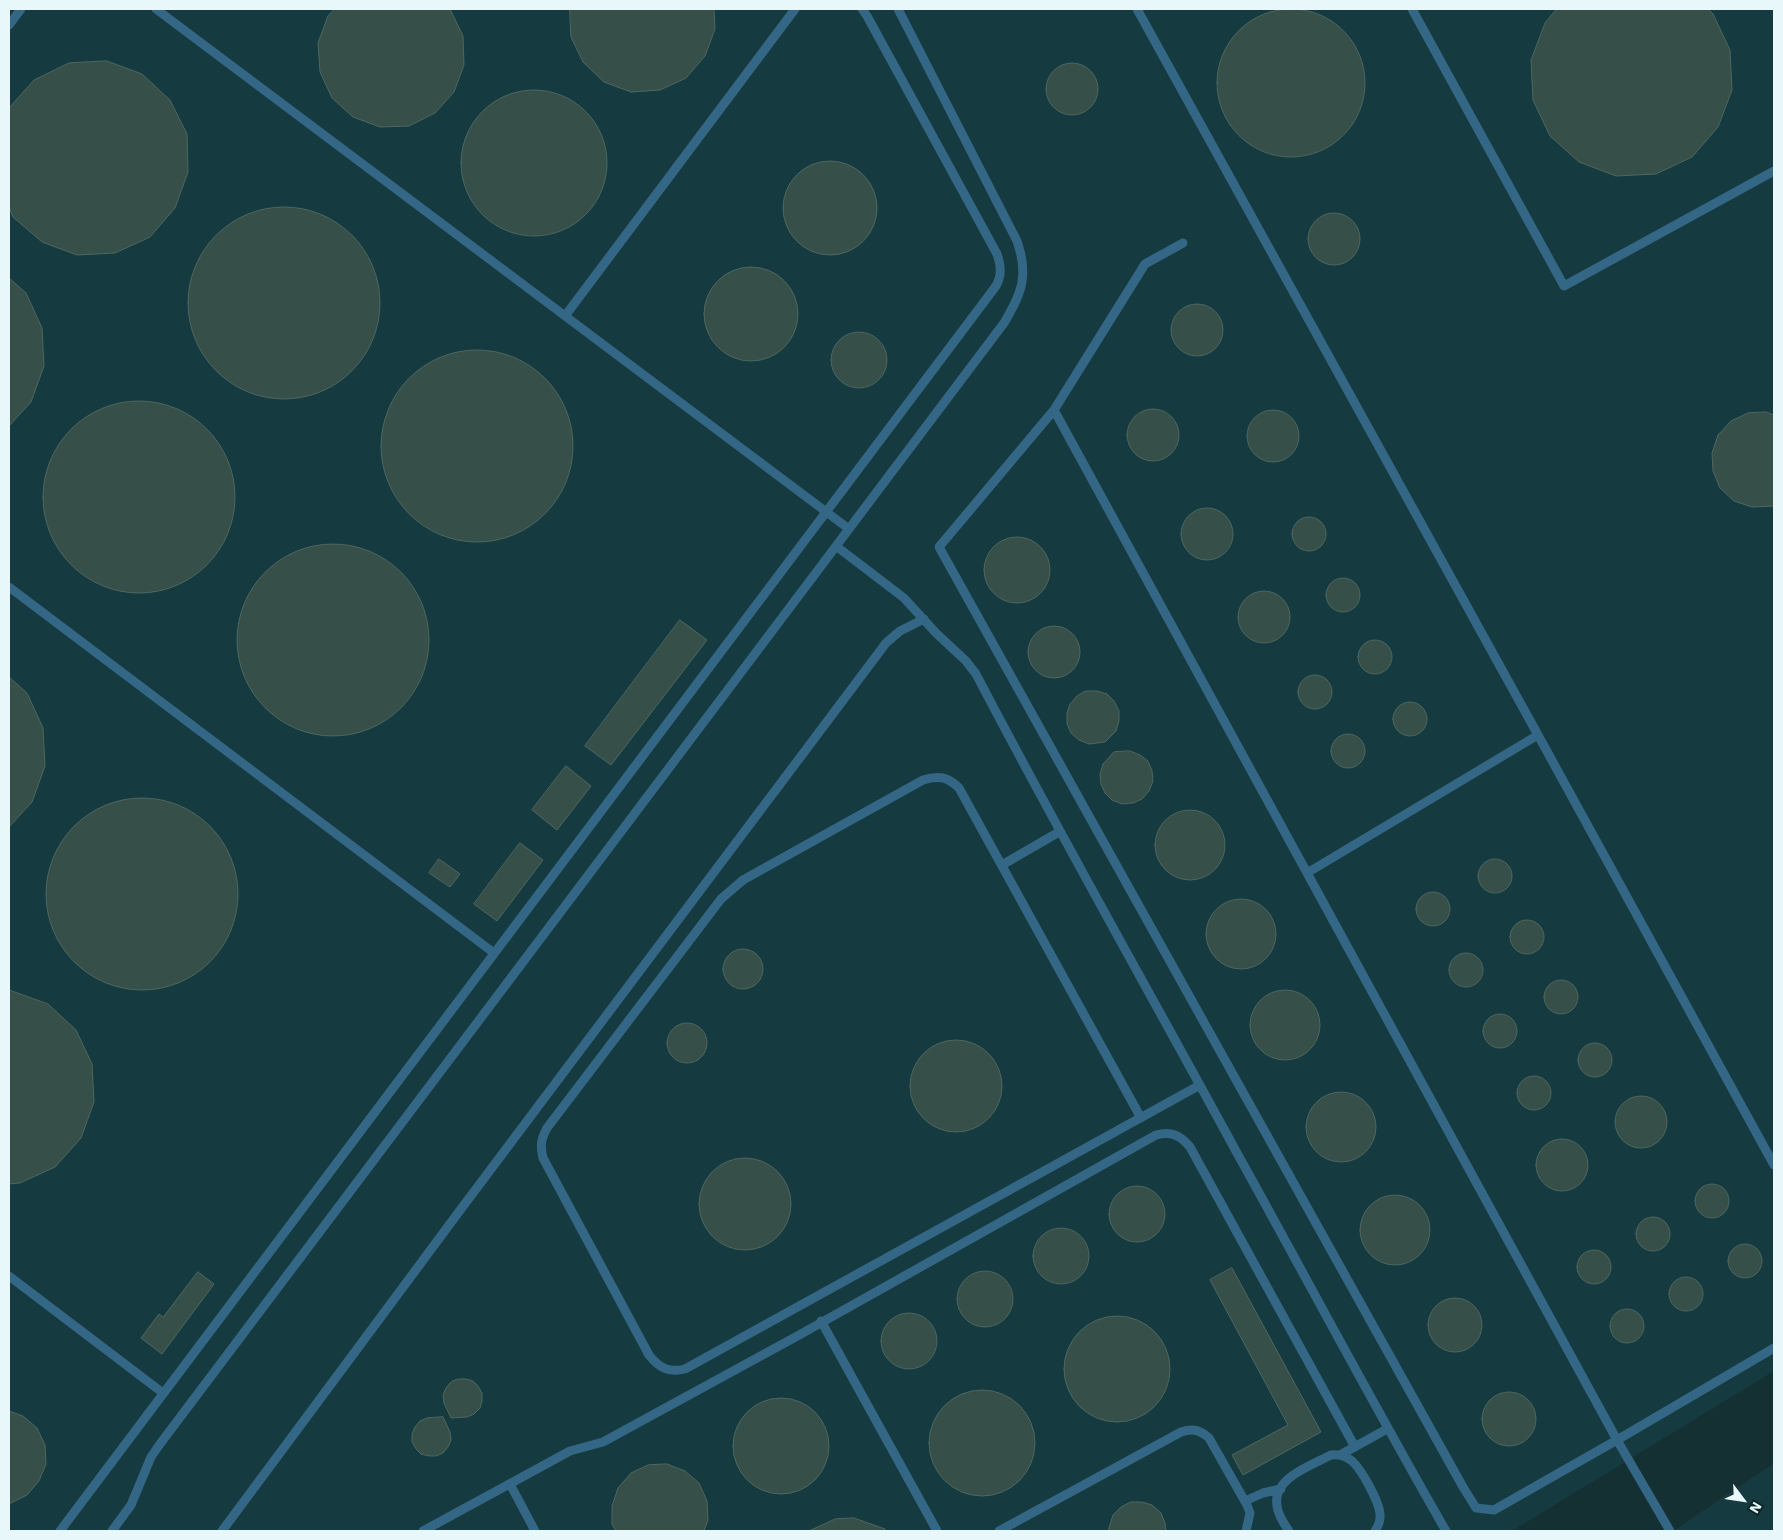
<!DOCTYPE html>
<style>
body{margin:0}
#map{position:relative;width:1783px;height:1540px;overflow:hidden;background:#153033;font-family:"Work Sans",sans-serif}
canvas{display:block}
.frame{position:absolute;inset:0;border:10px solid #e8f8fa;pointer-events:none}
.north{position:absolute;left:1718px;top:1475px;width:50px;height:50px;-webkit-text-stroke:4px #0b2629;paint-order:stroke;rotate:121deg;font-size:14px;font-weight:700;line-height:20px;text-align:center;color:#e8f8fa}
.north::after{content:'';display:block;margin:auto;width:18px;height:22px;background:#e8f8fa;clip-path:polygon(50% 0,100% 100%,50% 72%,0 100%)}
</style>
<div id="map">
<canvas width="1783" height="1540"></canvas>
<div class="frame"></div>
<div class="north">N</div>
</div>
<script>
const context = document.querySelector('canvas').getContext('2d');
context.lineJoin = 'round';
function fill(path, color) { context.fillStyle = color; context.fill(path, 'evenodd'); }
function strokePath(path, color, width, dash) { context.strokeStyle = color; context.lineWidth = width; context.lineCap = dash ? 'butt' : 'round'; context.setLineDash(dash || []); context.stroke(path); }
fill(new Path2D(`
 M9,9H1774V1371L1512,1531H9Z
 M1774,1463V1531H1673Z`), '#153a3f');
const building = new Path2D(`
 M335,9H450L463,36L464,65L454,92L435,113L409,126L380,127L353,117L332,98L320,72L318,43L328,16Z
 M570,9H714L715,29L705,56L686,78L660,90L631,92L604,82L583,62L571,37Z
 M1557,9H1708L1713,14L1730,50L1732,90L1718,127L1692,157L1656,174L1616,176L1579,162L1550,136L1533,100L1531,60L1545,23Z
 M1217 83a74 74 0 1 1 148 0a74 74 0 1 1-148 0Z
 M107,61L142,74L170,100L187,134L188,172L175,208L150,237L115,253L77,255L42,242L13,217L9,207V108L34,80L69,63Z
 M1046 89a26 26 0 1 1 52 0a26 26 0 1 1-52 0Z
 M461 163a73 73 0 1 1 146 0a73 73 0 1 1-146 0Z
 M783 208a47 47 0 1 1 94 0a47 47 0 1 1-94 0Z
 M188 303a96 96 0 1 1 192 0a96 96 0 1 1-192 0Z
 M1308 239a26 26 0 1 1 52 0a26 26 0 1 1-52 0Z
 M704 314a47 47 0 1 1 94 0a47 47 0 1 1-94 0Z
 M9,278L26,293L42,328L44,366L31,402L9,426Z
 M1171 330a26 26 0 1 1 52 0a26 26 0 1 1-52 0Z
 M831 360a28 28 0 1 1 56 0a28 28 0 1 1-56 0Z
 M381 446a96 96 0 1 1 192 0a96 96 0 1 1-192 0Z
 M43 497a96 96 0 1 1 192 0a96 96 0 1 1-192 0Z
 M1127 435a26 26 0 1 1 52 0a26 26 0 1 1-52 0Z
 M1247 436a26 26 0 1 1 52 0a26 26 0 1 1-52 0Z
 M1766,412L1774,415V506L1752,507L1734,501L1720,488L1713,471L1712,453L1718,435L1731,421L1748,413Z
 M1181 534a26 26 0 1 1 52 0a26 26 0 1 1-52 0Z
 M1292 534a17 17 0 1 1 34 0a17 17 0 1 1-34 0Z
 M984 570a33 33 0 1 1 66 0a33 33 0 1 1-66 0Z
 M237 640a96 96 0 1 1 192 0a96 96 0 1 1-192 0Z
 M1326 595a17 17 0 1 1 34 0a17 17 0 1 1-34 0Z
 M1238 617a26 26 0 1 1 52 0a26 26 0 1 1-52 0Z
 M680,620L707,640L611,765L585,746Z
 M1028 652a26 26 0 1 1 52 0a26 26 0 1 1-52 0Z
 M1358 657a17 17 0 1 1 34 0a17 17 0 1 1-34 0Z
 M1298 692a17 17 0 1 1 34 0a17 17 0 1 1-34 0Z
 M9,677L27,693L43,728L45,766L32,802L9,827Z
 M1086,691H1097L1107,694L1114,701L1119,711V721L1116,731L1105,742L1089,744L1079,740L1071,733L1067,724V713L1070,704L1077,696Z
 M1393 719a17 17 0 1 1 34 0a17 17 0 1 1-34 0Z
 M1331 751a17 17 0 1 1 34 0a17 17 0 1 1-34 0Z
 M1130,751L1140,755L1148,761L1152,771L1153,781L1149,791L1142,799L1133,803L1122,804L1112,800L1105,793L1101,784L1100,774L1103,764L1114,752Z
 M566,766L591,786L557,830L532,810Z
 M46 894a96 96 0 1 1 192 0a96 96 0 1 1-192 0Z
 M1155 845a35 35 0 1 1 70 0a35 35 0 1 1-70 0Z
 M520,843L543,860L497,921L474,904Z
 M1478 876a17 17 0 1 1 34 0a17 17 0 1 1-34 0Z
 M439,859L460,874L450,887L429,873Z
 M1416 909a17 17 0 1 1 34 0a17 17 0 1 1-34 0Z
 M1206 934a35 35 0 1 1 70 0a35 35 0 1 1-70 0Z
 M1510 937a17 17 0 1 1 34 0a17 17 0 1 1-34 0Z
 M723 969a20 20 0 1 1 40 0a20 20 0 1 1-40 0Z
 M1449 970a17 17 0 1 1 34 0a17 17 0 1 1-34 0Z
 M1544 997a17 17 0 1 1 34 0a17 17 0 1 1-34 0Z
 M1250 1025a35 35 0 1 1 70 0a35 35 0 1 1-70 0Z
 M9,990L48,1004L76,1030L92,1064L94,1102L81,1138L55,1167L20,1183L9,1184Z
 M1483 1031a17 17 0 1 1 34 0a17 17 0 1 1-34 0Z
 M667 1043a20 20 0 1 1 40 0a20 20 0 1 1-40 0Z
 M910 1086a46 46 0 1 1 92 0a46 46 0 1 1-92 0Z
 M1578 1060a17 17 0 1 1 34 0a17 17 0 1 1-34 0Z
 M1517 1093a17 17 0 1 1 34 0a17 17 0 1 1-34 0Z
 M1306 1127a35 35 0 1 1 70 0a35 35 0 1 1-70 0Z
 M1615 1122a26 26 0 1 1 52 0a26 26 0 1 1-52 0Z
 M1536 1165a26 26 0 1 1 52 0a26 26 0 1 1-52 0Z
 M699 1204a46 46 0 1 1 92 0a46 46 0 1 1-92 0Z
 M1695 1201a17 17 0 1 1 34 0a17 17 0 1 1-34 0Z
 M1109 1214a28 28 0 1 1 56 0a28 28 0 1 1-56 0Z
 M1360 1230a35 35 0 1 1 70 0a35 35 0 1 1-70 0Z
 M1636 1234a17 17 0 1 1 34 0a17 17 0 1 1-34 0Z
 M1033 1256a28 28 0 1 1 56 0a28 28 0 1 1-56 0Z
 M1728 1261a17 17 0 1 1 34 0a17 17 0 1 1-34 0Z
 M1577 1267a17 17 0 1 1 34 0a17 17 0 1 1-34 0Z
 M1232,1268L1321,1432L1243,1475L1232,1455L1288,1425L1210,1280Z
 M957 1299a28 28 0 1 1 56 0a28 28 0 1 1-56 0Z
 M198,1272L214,1284L162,1354L141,1338L159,1314L163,1317Z
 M1669 1294a17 17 0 1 1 34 0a17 17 0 1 1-34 0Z
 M1428 1325a27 27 0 1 1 54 0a27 27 0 1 1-54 0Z
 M1610 1326a17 17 0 1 1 34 0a17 17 0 1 1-34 0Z
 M881 1341a28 28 0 1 1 56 0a28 28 0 1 1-56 0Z
 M1064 1369a53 53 0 1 1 106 0a53 53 0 1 1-106 0Z
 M458,1379H466L473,1381L478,1386L482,1393V1401L480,1408L474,1414L467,1417L451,1418L444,1403L443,1395L446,1388L451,1382Z
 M929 1443a53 53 0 1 1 106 0a53 53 0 1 1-106 0Z
 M1482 1419a27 27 0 1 1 54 0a27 27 0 1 1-54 0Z
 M733 1446a48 48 0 1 1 96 0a48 48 0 1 1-96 0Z
 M9,1411L23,1416L37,1428L45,1445L46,1464L39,1481L27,1495L9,1504Z
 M443,1417L450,1432L451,1440L448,1447L443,1453L436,1456H429L421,1454L416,1449L412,1442V1434L415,1427L420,1421L427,1418Z
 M667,1464L685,1471L699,1483L707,1501L708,1520L704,1531H616L612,1524V1506L618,1488L631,1473L648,1465Z
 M1131,1502H1142L1152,1505L1161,1513L1165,1523L1166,1531H1108L1113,1515L1121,1507Z
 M854,1518L885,1529V1531H809L835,1519Z`);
fill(building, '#364f49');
strokePath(building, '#4d6761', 1);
strokePath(new Path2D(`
 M156,9L849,529
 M1137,9L1538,735
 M1412,9L1564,286L1774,171
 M9,25L21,9
 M1183,243L1145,264L1054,410L939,547L1463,1487L1476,1508L1494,1510L1617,1440L1774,1348
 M565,316L795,9
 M1054,410L1617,1440L1670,1531
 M836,546L904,598L936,633L966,661L976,674C1060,835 1150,993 1237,1153C1307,1279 1374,1406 1446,1531
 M9,587L494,953
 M1002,865L1059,832
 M1307,873L1538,735L1774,1165
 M1141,1118L959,788C948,777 939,775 923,780L743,880L721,899L547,1128C541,1139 540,1145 543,1158L649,1355C659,1368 669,1373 685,1369L1200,1085
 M9,1276L163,1393
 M821,1321L937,1531
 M1340,1455L1387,1429
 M510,1484L535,1531
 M1245,1501L1263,1493L1281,1489
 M60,1531L996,286C1002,275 1001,266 997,254L867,16L862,9
 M112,1531L131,1505L151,1457L160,1444L1004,323C1022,293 1029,275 1017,241L898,9
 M222,1531L461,1209L886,643L900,631L924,619
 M423,1531L570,1451L603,1442L801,1334L1156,1135C1171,1131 1180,1135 1190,1147L1355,1447
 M999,1531L1181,1432C1193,1428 1200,1430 1209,1438L1247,1505L1250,1513L1246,1531
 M1289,1531C1284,1524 1278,1515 1277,1506C1272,1478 1312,1465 1331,1455C1339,1454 1346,1456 1352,1461C1362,1470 1378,1500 1380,1513C1381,1520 1379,1525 1375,1531`), '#336785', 9);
</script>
